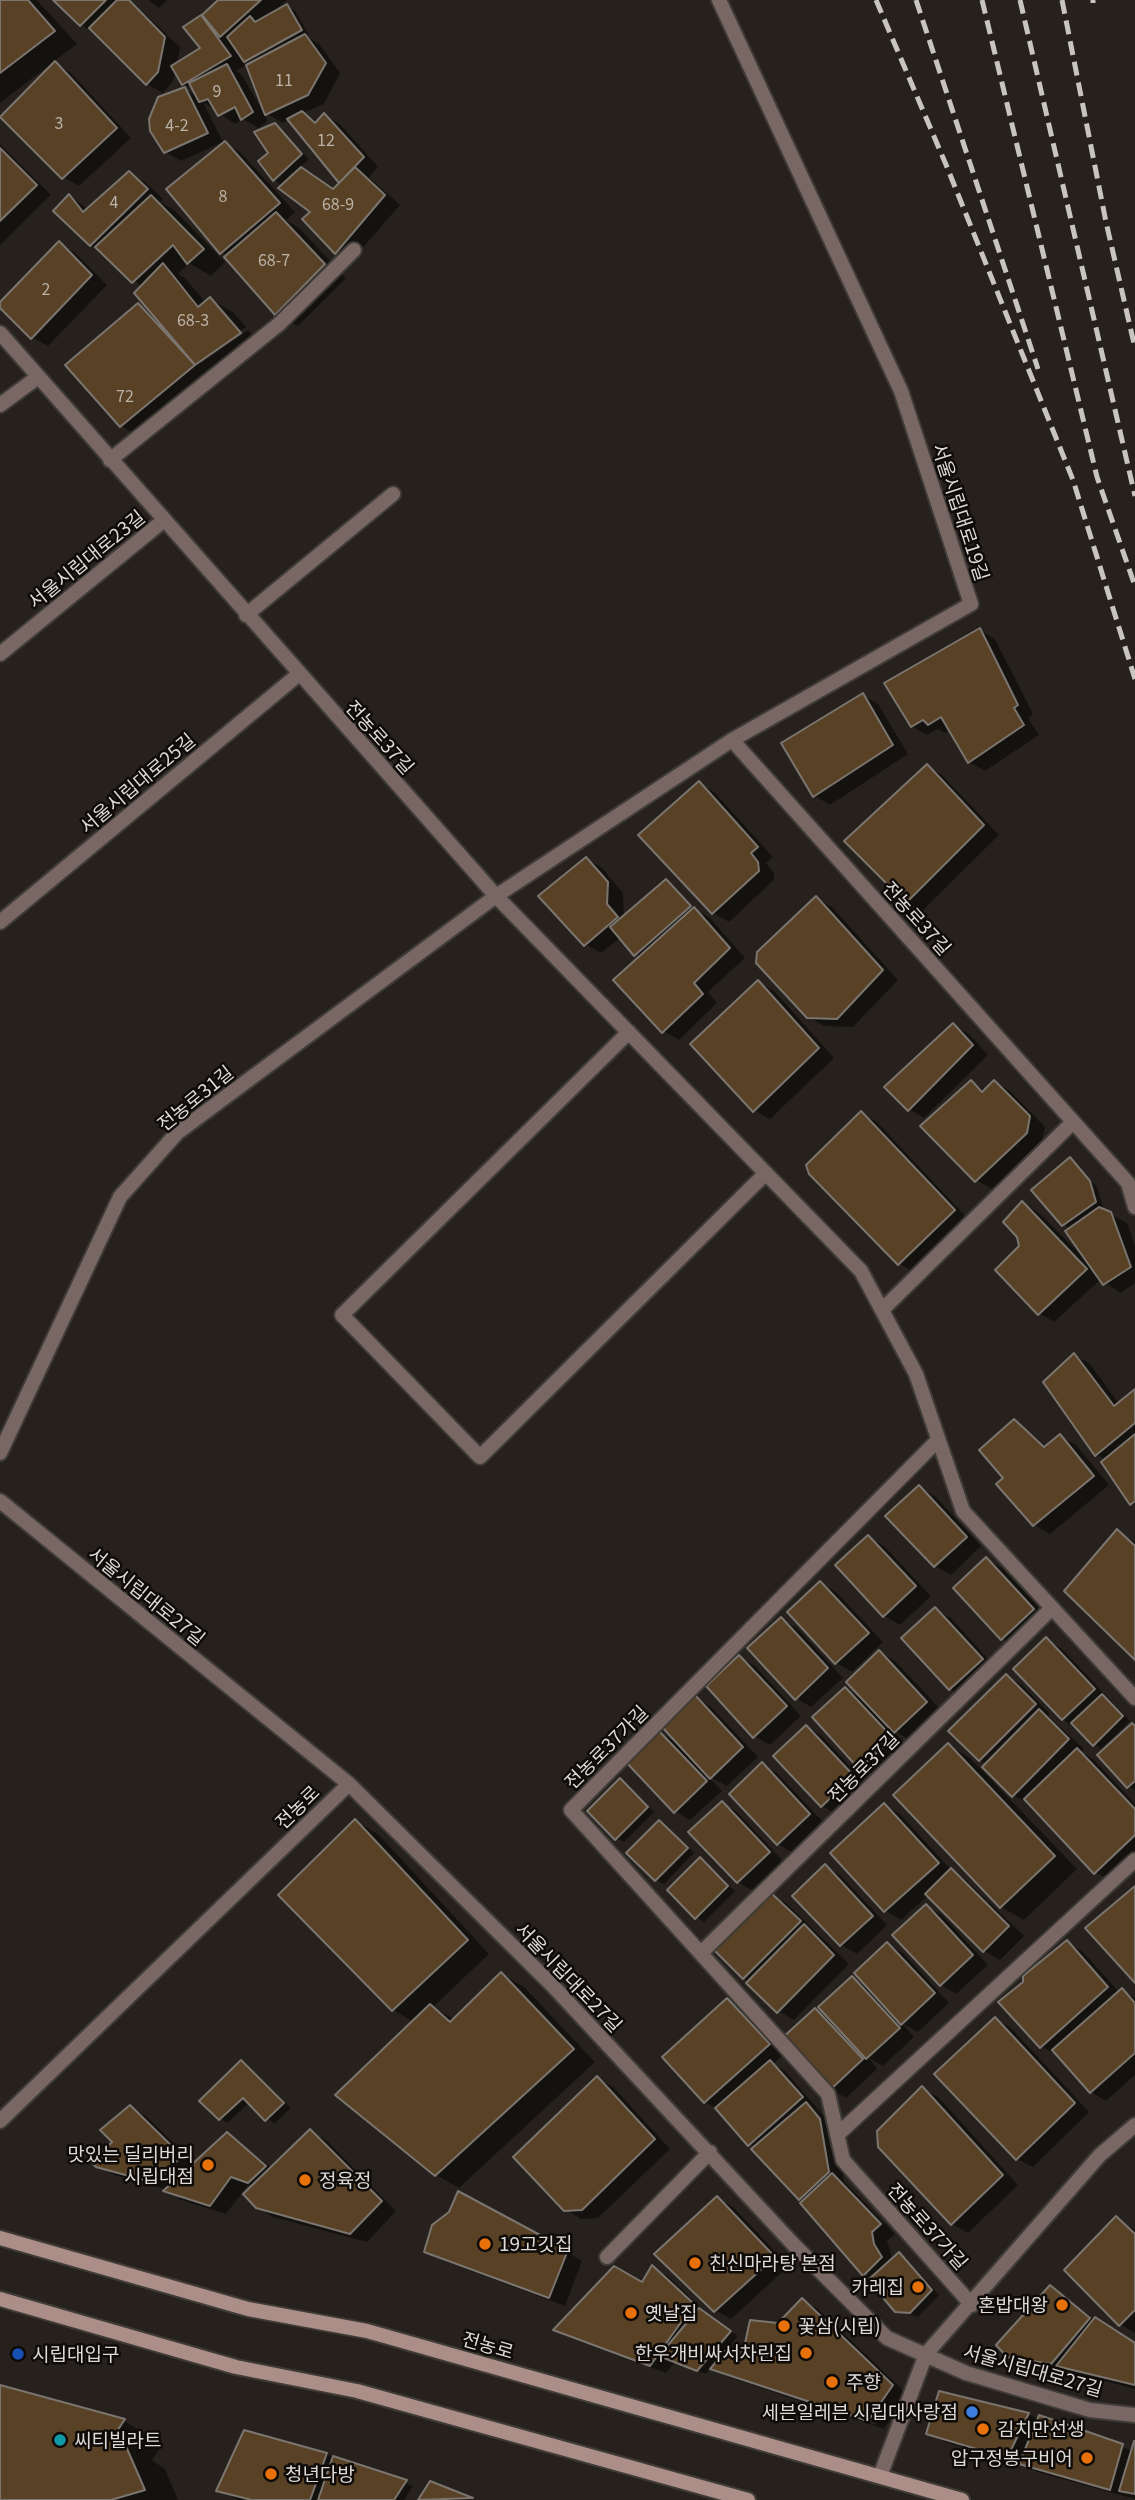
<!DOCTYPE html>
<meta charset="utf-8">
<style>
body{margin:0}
canvas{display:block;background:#26211d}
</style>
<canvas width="1135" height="2500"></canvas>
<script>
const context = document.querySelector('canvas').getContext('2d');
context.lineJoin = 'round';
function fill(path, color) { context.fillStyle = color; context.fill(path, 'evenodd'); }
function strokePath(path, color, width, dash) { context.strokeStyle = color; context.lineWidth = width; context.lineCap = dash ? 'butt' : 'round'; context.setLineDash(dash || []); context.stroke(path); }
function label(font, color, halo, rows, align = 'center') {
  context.font = font + ' Georgia,"Noto Sans KR",serif'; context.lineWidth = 5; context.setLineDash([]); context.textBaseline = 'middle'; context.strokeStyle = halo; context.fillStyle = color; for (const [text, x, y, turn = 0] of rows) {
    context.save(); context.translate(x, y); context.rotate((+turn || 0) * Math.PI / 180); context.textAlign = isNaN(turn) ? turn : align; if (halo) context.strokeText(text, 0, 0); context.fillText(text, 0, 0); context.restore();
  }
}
fill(new Path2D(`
 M0,0H37L77,44L0,103Z
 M55,0H130L180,47L177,64L202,49L186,27L220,0H287L272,13L287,6L295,11L309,35L306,36L320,45L340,73L324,104L303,113L318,122L324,115L340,124L378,167L369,177L400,205L351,261L336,252L313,212L274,179L270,154L275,125L309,159L299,168L334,190L341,184L290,119L283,123L267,114L251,64L240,58L245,66L236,71L242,75L268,121L258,128L243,119L235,124L203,102L223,142L181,161L165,152L185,89L198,97L195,90L184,84L176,70L173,81L163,93L147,84L90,27L88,29L81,25Z
 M148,0H167L159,8Z
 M54,63L71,73L131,138L79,186L63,177Z
 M225,143L240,152L295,212L286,220L299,228L346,278L298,326L276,314L168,189Z
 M0,144L51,195L0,245Z
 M129,173L145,182L163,199L160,202L174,210L225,262L211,276L189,263L178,274L185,278L206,303L210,299L233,312L246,327L201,358V363L248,330L262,346L136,435L121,426L138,305L154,314L143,287L91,245L70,196L89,210Z
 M59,244L75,253L107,285L48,346L32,337L0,305Z
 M980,630L995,639L1033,714L1028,718L1039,735L985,771L969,762L951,729L945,733L938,729L927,735L912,726Z
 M863,695L878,704L908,754L830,805L815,796Z
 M927,766L942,775L999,835L922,911L907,902Z
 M699,783L714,792L773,857L766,863L774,873V880L729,922L713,913Z
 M586,859L602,868L623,893L624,918L667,881L697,911L710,918L745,958L708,992L717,1003L679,1040L663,1031L641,958L621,937L601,953L585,944Z
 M816,898L832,907L898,980L853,1027L824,1026L808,1017Z
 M758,982L774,991L834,1058L770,1119L754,1110Z
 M953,1025L969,1034L988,1055L924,1118L909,1109Z
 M971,1082L986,1091L995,1082L1010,1091L1045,1127L1042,1141L992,1189L976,1180Z
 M861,1113L877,1122L969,1220L915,1273L900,1264L811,1173Z
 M1070,1159L1097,1187L1103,1207L1100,1209L1127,1223L1135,1246V1283L1120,1293L1101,1279L1054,1322L1039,1313L1021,1247L1022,1203L1038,1212L1090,1264L1071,1229L1063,1224Z
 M1074,1355L1090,1364L1119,1404L1135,1391V1505L1106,1460L1097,1455Z
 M1014,1421L1048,1447L1060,1436L1076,1445L1109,1485L1050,1534L1034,1525L1005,1478Z
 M919,1487L935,1496L981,1546L951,1575L935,1566Z
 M1117,1531L1135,1542V1658Z
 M868,1537L884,1546L931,1596L900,1625L884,1616Z
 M986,1559L1002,1568L1049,1618L1018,1647L1002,1638Z
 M820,1583L836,1592L883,1642L852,1672L836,1663Z
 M935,1609L951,1618L997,1669L966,1698L950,1689L904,1639Z
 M781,1619L797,1628L843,1678L811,1707L796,1698Z
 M1047,1640L1062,1649L1130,1721L1101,1749L1063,1719Z
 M880,1652L895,1661L942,1711L911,1741L893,1730L907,1747L876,1776L860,1767L845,1689L864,1700Z
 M739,1657L755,1666L801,1716L770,1745L754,1736Z
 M1006,1676L1022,1685L1050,1714L1048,1716L1084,1749L1081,1752L1093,1759L1135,1804V1859L1111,1881L1095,1872L1030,1803L1013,1796L984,1767L987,1764L980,1760Z
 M696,1698L711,1707L758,1757L727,1786L708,1776L722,1791L690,1820L675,1811L659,1732L679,1744Z
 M807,1727L822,1736L868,1786L838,1815L822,1806Z
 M1135,1727V1790L1129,1787Z
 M948,1745L970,1758L1077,1869L1024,1920L1001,1907L896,1795Z
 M762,1765L778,1774L825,1824L793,1853L778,1844Z
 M620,1780L654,1812L624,1842L616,1838Z
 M722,1803L737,1812L784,1862L753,1891L738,1882Z
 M885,1805L900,1814L952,1871L966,1880L1024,1936L1000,1960L984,1951L929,1895L901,1920L886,1911L833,1853Z
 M355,1821L378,1834L489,1954L433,2007L455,2020L502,1974L524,1987L595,2062L459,2188L436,2175L338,2095L414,2022L393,2010L280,1895Z
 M660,1822L694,1853L664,1884L656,1880Z
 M700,1859L735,1891L704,1922L696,1917Z
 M826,1867L841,1876L887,1925L857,1954L841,1945Z
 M770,1894L786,1903L849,1964L794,2020L778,2011L744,1978Z
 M926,1906L942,1915L988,1965L956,1994L941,1985Z
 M1067,1942L1083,1952L1120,1993L1123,1991L1135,1998V2075L1106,2101L1091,2092L1057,2055L1041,2046L1025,1983Z
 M887,1944L903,1953L949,2003L918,2032L902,2023L914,2037L883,2066L869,2058L877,2069L846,2098L830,2089L815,2010L829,2018L852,1978L868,1988Z
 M727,2000L742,2009L784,2054L773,2064L785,2071L835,2129L844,2181L895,2234L887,2241L893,2260L899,2254L906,2258L939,2295L918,2317L896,2310L805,2202L719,2110L705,2102Z
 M995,2019L1011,2028L1089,2112L1033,2167L1017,2159Z
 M241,2062L291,2108L274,2124L250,2102L227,2123L220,2118Z
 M597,2078L613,2087L670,2149L598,2218L581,2219L565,2209Z
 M922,2089L938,2097L1018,2185L968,2233L952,2224Z
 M130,2107L146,2116L195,2164L228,2134L272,2168L310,2131L326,2140L396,2211L367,2242L273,2217L257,2207L253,2187L248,2185L226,2214L181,2200L168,2190L114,2175L97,2165L115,2142Z
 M717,2198L733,2207L789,2266L731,2319L715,2310Z
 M1117,2218L1135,2230V2333L1120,2324Z
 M426,2251L567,2252L582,2261L565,2306L442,2260Z
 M652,2267L668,2276L708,2315L738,2336L724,2352L745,2349L779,2325L803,2300L818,2309L908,2395L884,2429L728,2377L711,2367L706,2374L675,2362L666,2373L571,2338L556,2330L642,2284ZM730,2373L877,2422L876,2425L727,2376Z
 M1051,2287L1095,2320L1135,2344V2389L1068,2371L1024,2365L1008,2355Z
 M0,2386L124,2421L163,2444L152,2460L165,2469L178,2500H0Z
 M940,2393L1029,2415L1133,2451L1135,2444V2499L1037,2472L1024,2465L944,2442L928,2433Z
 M326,2454L413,2486L404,2500H238L219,2490Z
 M431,2483L473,2500H420Z`), '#0007');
const building = new Path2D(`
 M0,0H28L55,31L0,73Z
 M53,0H106L80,26Z
 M117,0H129L165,37L158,72L146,85L89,28Z
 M218,0H261L220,37L202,15Z
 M287,4L302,30L244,62L227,37L250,16L255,22Z
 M201,15L231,56L182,85L171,66L200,48L183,27Z
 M305,34L326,63L308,95L265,115L246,65Z
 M55,61L117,128L62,179L0,117Z
 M227,64L253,112L241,120L235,107L218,116L208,99L199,102L189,83Z
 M185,87L208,133L164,153L150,131L149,119L158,97Z
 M302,111L315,123L324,113L364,157L339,183L287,119Z
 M275,123L302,154L273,181L258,161L268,153L254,132Z
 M225,141L280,203L220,254L166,189Z
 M0,148L37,185L0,221Z
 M301,167L333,189L355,167L385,195L335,254L302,219L310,212L278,188Z
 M129,171L148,189L90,246L53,211L69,194L83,212Z
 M151,195L204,249L187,264L173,245L132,283L95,247Z
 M276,212L325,264L275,315L224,257Z
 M59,241L92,275L31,339L0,308V302Z
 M163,263L198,307L210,297L241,333L195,365L134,293Z
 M138,303L195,365L120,427L65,365Z
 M980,628L1018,705L1014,708L1024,725L968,763L941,717L928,725L923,720L911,727L884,683Z
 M863,693L893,745L813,797L781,743Z
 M927,764L984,825L906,903L844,841Z
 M699,781L758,847L751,853L758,862L759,871L712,914L638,835Z
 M586,857L608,882L607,904L618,917L584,946L538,896Z
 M666,879L691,906L634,956L610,927Z
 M816,896L883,970L837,1019L807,1018L756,963L757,952Z
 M694,907L730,948L694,983L703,994L662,1033L613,980Z
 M758,980L819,1048L753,1112L690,1044Z
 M953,1023L973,1045L908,1111L884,1087Z
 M971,1080L982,1092L994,1080L1030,1116L1027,1133L975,1182L920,1126Z
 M861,1111L955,1210L898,1265L809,1174L806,1165Z
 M1070,1157L1090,1181L1096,1202L1062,1226L1031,1190Z
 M1022,1201L1087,1269L1038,1315L995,1270L1019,1246L1017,1237L1003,1222Z
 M1099,1207L1111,1212L1131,1267L1103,1285L1065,1231Z
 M1074,1353L1114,1406L1135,1389V1423L1095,1456L1043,1382Z
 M1014,1419L1044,1447L1060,1434L1094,1476L1033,1526L996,1484L1003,1478L979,1450Z
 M1135,1434V1501L1130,1505L1101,1462Z
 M919,1485L967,1537L934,1567L885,1516Z
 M1117,1529L1135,1546V1660L1064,1591Z
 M868,1535L916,1586L883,1617L835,1565Z
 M986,1557L1034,1609L1001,1640L953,1588Z
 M820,1581L869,1633L835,1664L787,1612Z
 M935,1607L983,1659L949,1690L901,1638Z
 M781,1617L828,1668L795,1700L747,1648Z
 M1046,1637L1095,1689L1062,1720L1013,1669Z
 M879,1650L927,1702L894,1733L846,1682Z
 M739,1655L787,1706L753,1738L706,1686Z
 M1006,1674L1036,1704L979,1761L948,1731Z
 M845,1687L893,1738L859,1769L812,1717Z
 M1102,1694L1123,1716L1093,1746L1071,1723Z
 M695,1695L743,1747L710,1779L662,1727Z
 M1039,1709L1069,1739L1012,1797L982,1767Z
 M1132,1723L1135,1726V1781L1127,1788L1097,1755Z
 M806,1725L854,1776L821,1807L773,1756Z
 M658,1730L707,1781L674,1813L625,1761Z
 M948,1743L1055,1856L1000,1908L893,1795Z
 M1077,1748L1135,1809V1835L1094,1874L1024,1799Z
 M762,1762L810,1814L777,1845L729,1794Z
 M620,1778L648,1807L615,1840L587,1811Z
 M722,1801L770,1852L737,1883L688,1832Z
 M884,1803L939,1863L884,1912L830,1853Z
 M355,1819L468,1940L392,2011L278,1895Z
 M659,1820L688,1848L655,1881L626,1853Z
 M700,1857L728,1886L695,1919L667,1890Z
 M825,1864L873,1916L840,1946L792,1896Z
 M951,1868L1009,1926L983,1952L925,1894Z
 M1135,1886V1983L1085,1928Z
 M770,1892L801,1921L743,1979L713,1949Z
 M926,1904L973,1955L940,1986L892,1935Z
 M804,1924L834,1955L777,2013L746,1983Z
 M1067,1940L1108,1987L1040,2048L998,2002L1023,1982V1976Z
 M887,1942L935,1993L901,2025L854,1973Z
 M501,1972L574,2049L435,2176L335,2095L430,2004L450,2022Z
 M852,1976L900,2028L866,2059L818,2007Z
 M1122,1988L1135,2003V2053L1090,2093L1052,2050Z
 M727,1998L770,2044L704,2103L662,2057Z
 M815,2008L863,2059L829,2091L781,2039Z
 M995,2017L1075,2103L1016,2160L934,2074Z
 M241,2060L284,2103L265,2121L243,2098L219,2120L199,2101Z
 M770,2060L803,2097L748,2146L715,2108Z
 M597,2076L655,2139L582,2210L564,2211L513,2157Z
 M922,2086L1003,2175L951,2225L878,2147L877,2131Z
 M806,2102L820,2119L829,2172L799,2200L751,2149Z
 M130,2105L182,2156L155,2183L96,2167L92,2163L112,2142L100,2130Z
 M310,2129L382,2201L350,2234L256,2208L243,2194Z
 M227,2132L266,2166L248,2183L231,2177L210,2206L163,2191Z
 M832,2173L881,2224L872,2232L874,2244L882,2257L863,2276L800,2203Z
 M458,2191L568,2250L549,2298L424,2252L432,2225L449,2212Z
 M717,2196L775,2257L714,2312L654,2254Z
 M1116,2216L1135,2234V2310L1119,2326L1064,2270Z
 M899,2252L932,2290L910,2313L895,2312L868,2280Z
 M652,2265L694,2304L650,2366L553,2330L614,2266L642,2282Z
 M1050,2285L1090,2318L1051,2364L1007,2357L996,2345Z
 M802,2298L893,2385L868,2421L710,2369L726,2350L744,2348L750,2320L778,2323Z
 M699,2308L731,2331L697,2371L659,2356Z
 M1095,2317L1135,2343V2385L1056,2366Z
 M0,2385L125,2419L114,2436L125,2444L145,2490L111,2500H0Z
 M939,2391L1029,2413L1007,2458L926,2434Z
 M1039,2415L1123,2444L1110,2490L1019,2464Z
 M244,2430L327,2453L310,2500H252L216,2491Z
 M1134,2441H1135V2494L1119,2491Z
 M333,2456L407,2480L394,2500H318Z
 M430,2481L473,2498L418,2500Z`);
fill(building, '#584125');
strokePath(building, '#7b756f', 2);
const minor = new Path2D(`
 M0,333L496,896L861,1271L916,1374L963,1511L1135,1698
 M0,405L38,377
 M110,460L279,324L354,250
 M246,615L393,494
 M0,654L163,521
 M732,740L1128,1183L1135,1207
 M0,922L299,674
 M629,1032L342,1315L480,1457L766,1173
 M882,1310L1073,1122
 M938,1440L571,1810L828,2094L843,2160L972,2305
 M0,1453L120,1197L177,1133L496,896L732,740L971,604L901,391L719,0
 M0,1501L349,1784L553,1986L794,2245L887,2338L966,2373L1090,2410L1135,2415
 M701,1953L1052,1608
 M0,2121L349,1784
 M837,2135L1135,1860
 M607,2257L710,2152
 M880,2476L926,2354L1100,2155L1135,2125`);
const secondary = new Path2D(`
 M0,2238L248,2309L367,2331L962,2500
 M0,2299L236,2367L357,2391L748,2500`);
strokePath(minor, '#3f3b37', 18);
strokePath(secondary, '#3f3b37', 18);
strokePath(minor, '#786763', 14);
strokePath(secondary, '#aa8e87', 14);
strokePath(new Path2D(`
 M876,0L947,167L1073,480L1135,679
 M916,0L1038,369
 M982,0L1097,477L1135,586
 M1020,0L1135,496
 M1062,0L1106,222L1135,348
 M1093,0V3`), '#c8c5c1', 5, [14, 7]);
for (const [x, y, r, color] of [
 [208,2165,7,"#e8710a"],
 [305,2180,7,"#e8710a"],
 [485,2244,7,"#e8710a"],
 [695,2263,7,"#e8710a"],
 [918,2287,7,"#e8710a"],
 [1062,2305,7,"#e8710a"],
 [631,2313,7,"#e8710a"],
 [784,2326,7,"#e8710a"],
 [806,2353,7,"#e8710a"],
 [18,2354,7,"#1a4fb4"],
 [832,2382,7,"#e8710a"],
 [972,2412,7,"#3f7fe0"],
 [983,2429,7,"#e8710a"],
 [60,2440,7,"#0f9aa8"],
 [1087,2458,7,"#e8710a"],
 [271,2474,7,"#e8710a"]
]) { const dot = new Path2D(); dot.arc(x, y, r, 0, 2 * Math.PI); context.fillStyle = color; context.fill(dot); strokePath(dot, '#0e0b09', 2.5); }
label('16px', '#bbb3aa', null, [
 ["11",284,80],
 ["9",217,91],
 ["3",59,123],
 ["4-2",177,125],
 ["12",326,140],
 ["8",223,196],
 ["4",114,202],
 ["68-9",338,204],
 ["68-7",274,260],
 ["2",46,289],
 ["68-3",193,320],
 ["72",125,396]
]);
label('19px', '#dcd9d6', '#0e0b09', [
 ["서울시립대로19길",961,512,72],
 ["서울시립대로23길",86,559,-39],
 ["전농로37길",380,737,48],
 ["서울시립대로25길",137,783,-40],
 ["전농로37길",917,918,48],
 ["전농로31길",195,1098,-39],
 ["서울시립대로27길",147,1596,39],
 ["전농로37가길",606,1747,-45],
 ["전농로37길",863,1767,-45],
 ["전농로",297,1807,-44],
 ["서울시립대로27길",569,1977,46],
 ["전농로37가길",928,2226,48],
 ["전농로",488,2345,16],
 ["서울시립대로27길",1033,2370,16]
]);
label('19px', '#dcd9d6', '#0e0b09', [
 ["맛있는 딜리버리",194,2154,"right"],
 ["시립대점",194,2176,"right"],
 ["정육정",319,2180],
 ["19고깃집",499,2244],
 ["친신마라탕 본점",709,2263],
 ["카레집",904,2287,"right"],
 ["혼밥대왕",1048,2305,"right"],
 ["옛날집",645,2313],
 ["꽃삼(시립)",798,2326],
 ["한우개비싸서차린집",792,2353,"right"],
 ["시립대입구",32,2354],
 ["주향",846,2382],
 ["세븐일레븐 시립대사랑점",958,2412,"right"],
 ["김치만선생",997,2429],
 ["씨티빌라트",74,2440],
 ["압구정봉구비어",1073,2458,"right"],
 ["청년다방",285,2474]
], 'left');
</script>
